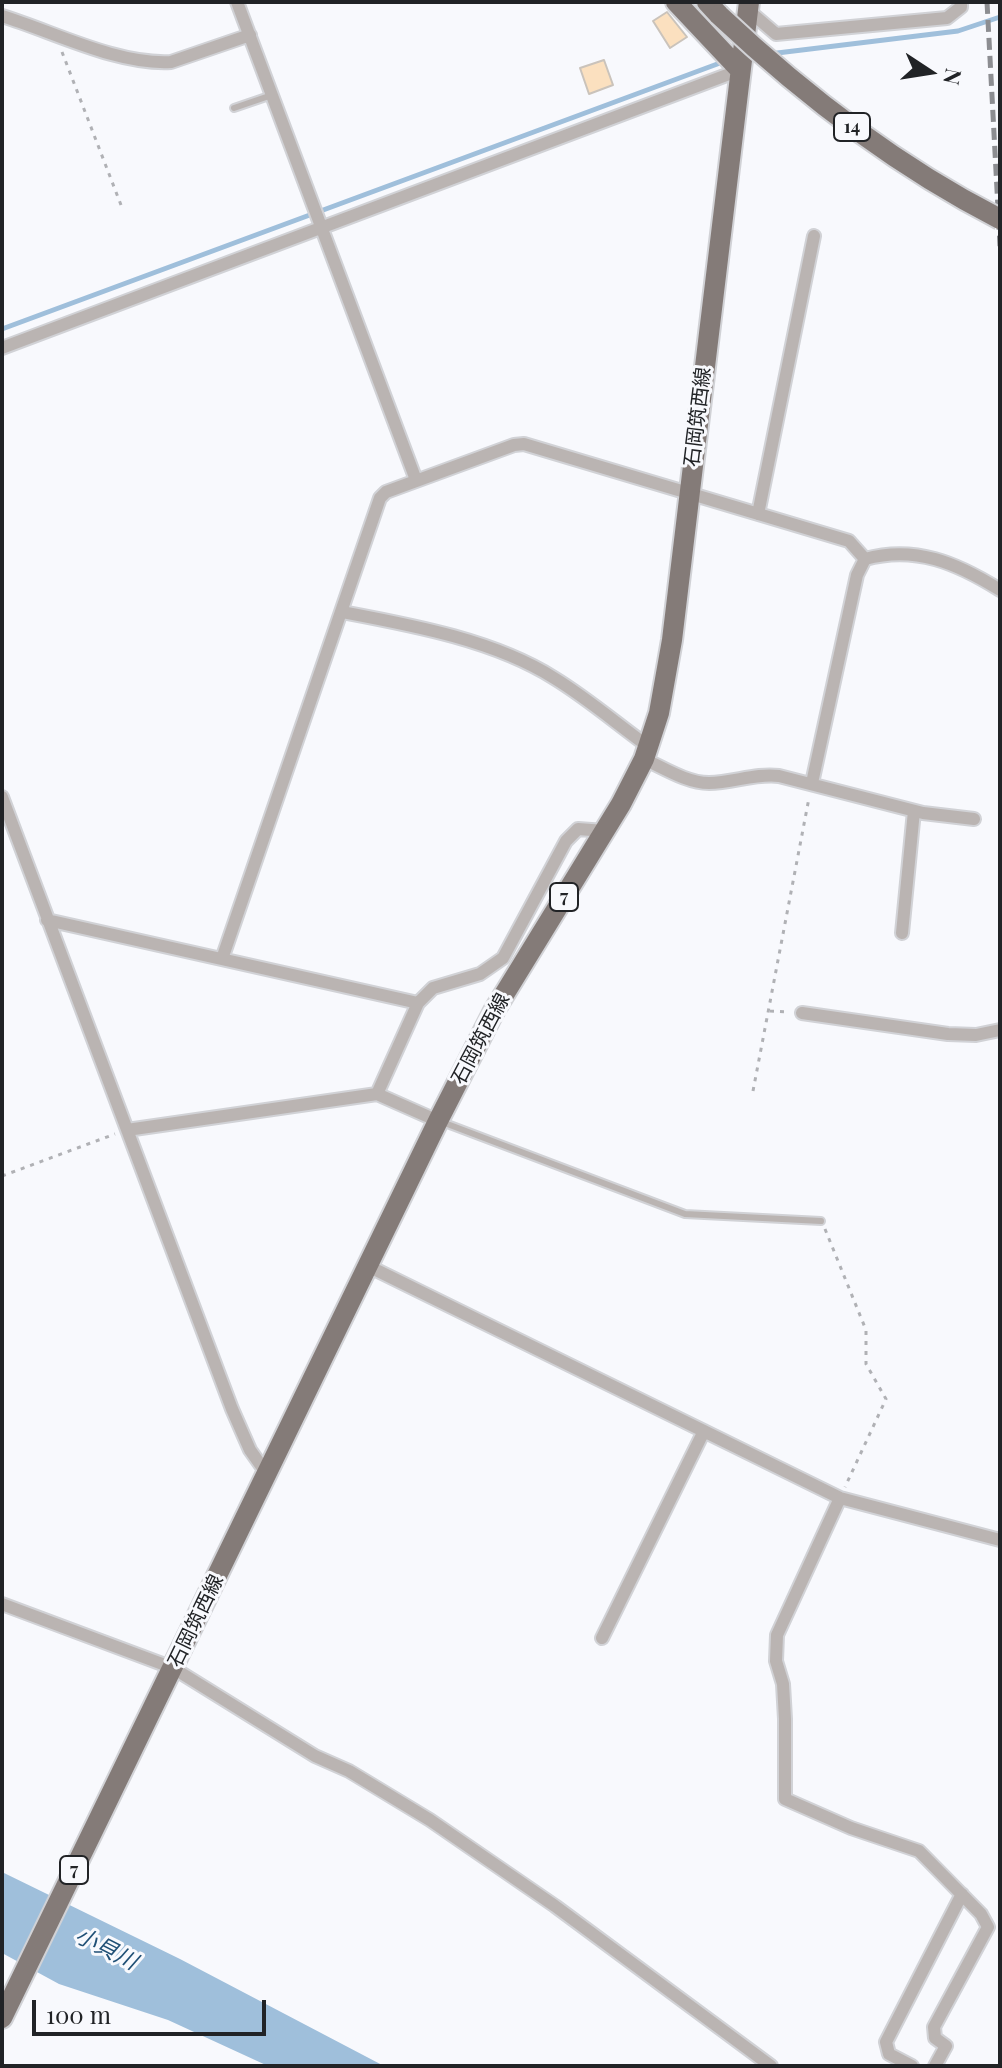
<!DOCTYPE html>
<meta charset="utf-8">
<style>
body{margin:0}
#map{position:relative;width:1002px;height:2068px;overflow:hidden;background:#f8f9fd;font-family:"Playfair Display",serif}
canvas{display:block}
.frame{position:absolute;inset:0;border:4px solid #212326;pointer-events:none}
.north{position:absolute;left:890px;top:32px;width:80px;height:80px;-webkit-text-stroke:6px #f8f9fd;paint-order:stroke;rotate:102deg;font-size:22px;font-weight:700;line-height:32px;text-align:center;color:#212326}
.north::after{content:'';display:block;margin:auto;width:28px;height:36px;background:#212326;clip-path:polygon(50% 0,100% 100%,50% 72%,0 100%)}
.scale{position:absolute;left:32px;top:2000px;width:234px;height:36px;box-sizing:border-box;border:4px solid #212326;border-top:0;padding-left:10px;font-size:24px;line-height:28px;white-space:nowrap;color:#212326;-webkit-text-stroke:6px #f8f9fd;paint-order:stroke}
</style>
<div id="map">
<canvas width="1002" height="2068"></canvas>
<div class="frame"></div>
<div class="north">N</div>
<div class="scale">100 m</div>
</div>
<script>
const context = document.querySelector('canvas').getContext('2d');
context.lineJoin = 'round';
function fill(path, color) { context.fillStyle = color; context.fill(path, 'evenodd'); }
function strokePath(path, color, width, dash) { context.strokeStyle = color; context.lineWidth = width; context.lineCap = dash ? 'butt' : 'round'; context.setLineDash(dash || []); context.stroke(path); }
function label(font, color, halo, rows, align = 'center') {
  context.font = font + ' "Playfair Display","Noto Sans JP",serif'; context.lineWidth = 6; context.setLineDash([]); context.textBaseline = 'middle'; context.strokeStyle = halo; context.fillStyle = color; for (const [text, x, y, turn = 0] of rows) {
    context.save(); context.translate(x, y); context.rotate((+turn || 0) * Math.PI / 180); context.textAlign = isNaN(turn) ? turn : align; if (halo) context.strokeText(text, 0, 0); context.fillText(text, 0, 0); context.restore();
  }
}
fill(new Path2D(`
 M2,1872L180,1959L384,2066H268L168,2020L59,1984L2,1953Z`), '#9fbfdb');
strokePath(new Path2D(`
 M769,54L958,31L1000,17
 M2,329L720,63`), '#9fbfdb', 5);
const building = new Path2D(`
 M667,12L687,37L670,48L653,21Z
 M604,60L613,85L589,94L580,68Z`);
fill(building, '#fbe0bf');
strokePath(building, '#cac3bb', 2);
const service = new Path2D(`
 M234,108L272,95
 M442,1122L685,1214L821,1221`);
const minor = new Path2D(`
 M237,2L416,480
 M748,10L776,34L947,18L961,7V2
 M2,16C54,32 117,65 171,62L250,35
 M2,348L740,70
 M758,514L814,236
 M342,612C411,625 494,640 554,678C587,698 617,724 649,747
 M644,759C664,768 687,783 709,783C733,783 755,773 779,776L923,813L974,819
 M812,783L857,575L865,559C915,545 957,563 1000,590
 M2,797L232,1409L250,1450L267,1474
 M47,920L418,1003
 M902,933L914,811
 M222,959L380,498L386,492L514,445L524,444L849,541L865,559
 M802,1013L948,1034L976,1035L1000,1030
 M377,1094L418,1003L433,988L480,974L503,958L566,841L578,829L605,831
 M127,1130L377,1094L438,1121
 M368,1266L840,1498L1000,1540
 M840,1498L777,1635L776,1661L783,1684L785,1719V1799L851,1828L919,1851L981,1914L988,1927L934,2027L935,2038L946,2046L935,2066
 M2,1604L173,1668L315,1756L349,1771L430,1820L555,1906L771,2066
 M602,1638L704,1431
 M912,2066L889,2054L886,2042L962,1894`);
const primary = new Path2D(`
 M676,2L740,70
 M707,2L719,15
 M2,2018L438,1121L494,1011L621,804L644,759L659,713L672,640L749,2`);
strokePath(service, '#d1d2d6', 10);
strokePath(minor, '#d1d2d6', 16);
strokePath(primary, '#d1d2d6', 24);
strokePath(new Path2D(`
 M62,52L121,205
 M770,1011L790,1012
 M753,1091L809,798
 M2,1176L115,1134
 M825,1229L866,1330V1364L886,1399L845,1487`), '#b0b1b5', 3, [4, 6]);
strokePath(service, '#bab4b2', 6);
strokePath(minor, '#bab4b2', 12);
strokePath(primary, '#847b78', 20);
strokePath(new Path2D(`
 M987,2L1000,246`), '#8c8d91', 5, [12, 6]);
const primaryBridge = new Path2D(`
 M719,15C804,95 896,166 1000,219`);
strokePath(primaryBridge, '#d1d2d6', 24, []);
strokePath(primaryBridge, '#847b78', 20);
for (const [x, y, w] of [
 [852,127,36],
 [564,897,28],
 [74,1870,28]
]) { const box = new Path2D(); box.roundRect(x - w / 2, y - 14, w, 28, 6); context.fillStyle = '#f8f9fd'; context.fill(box); strokePath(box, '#212326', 2); }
label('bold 18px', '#212326', null, [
 ["14",852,127],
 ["7",564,897],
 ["7",74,1870]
]);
label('20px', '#212326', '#f8f9fd', [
 ["石岡筑西線",698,417,-83],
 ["石岡筑西線",481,1039,-62],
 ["石岡筑西線",196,1621,-64]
]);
label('italic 22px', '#205076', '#f8f9fd', [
 ["小貝川",106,1949,27]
]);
</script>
